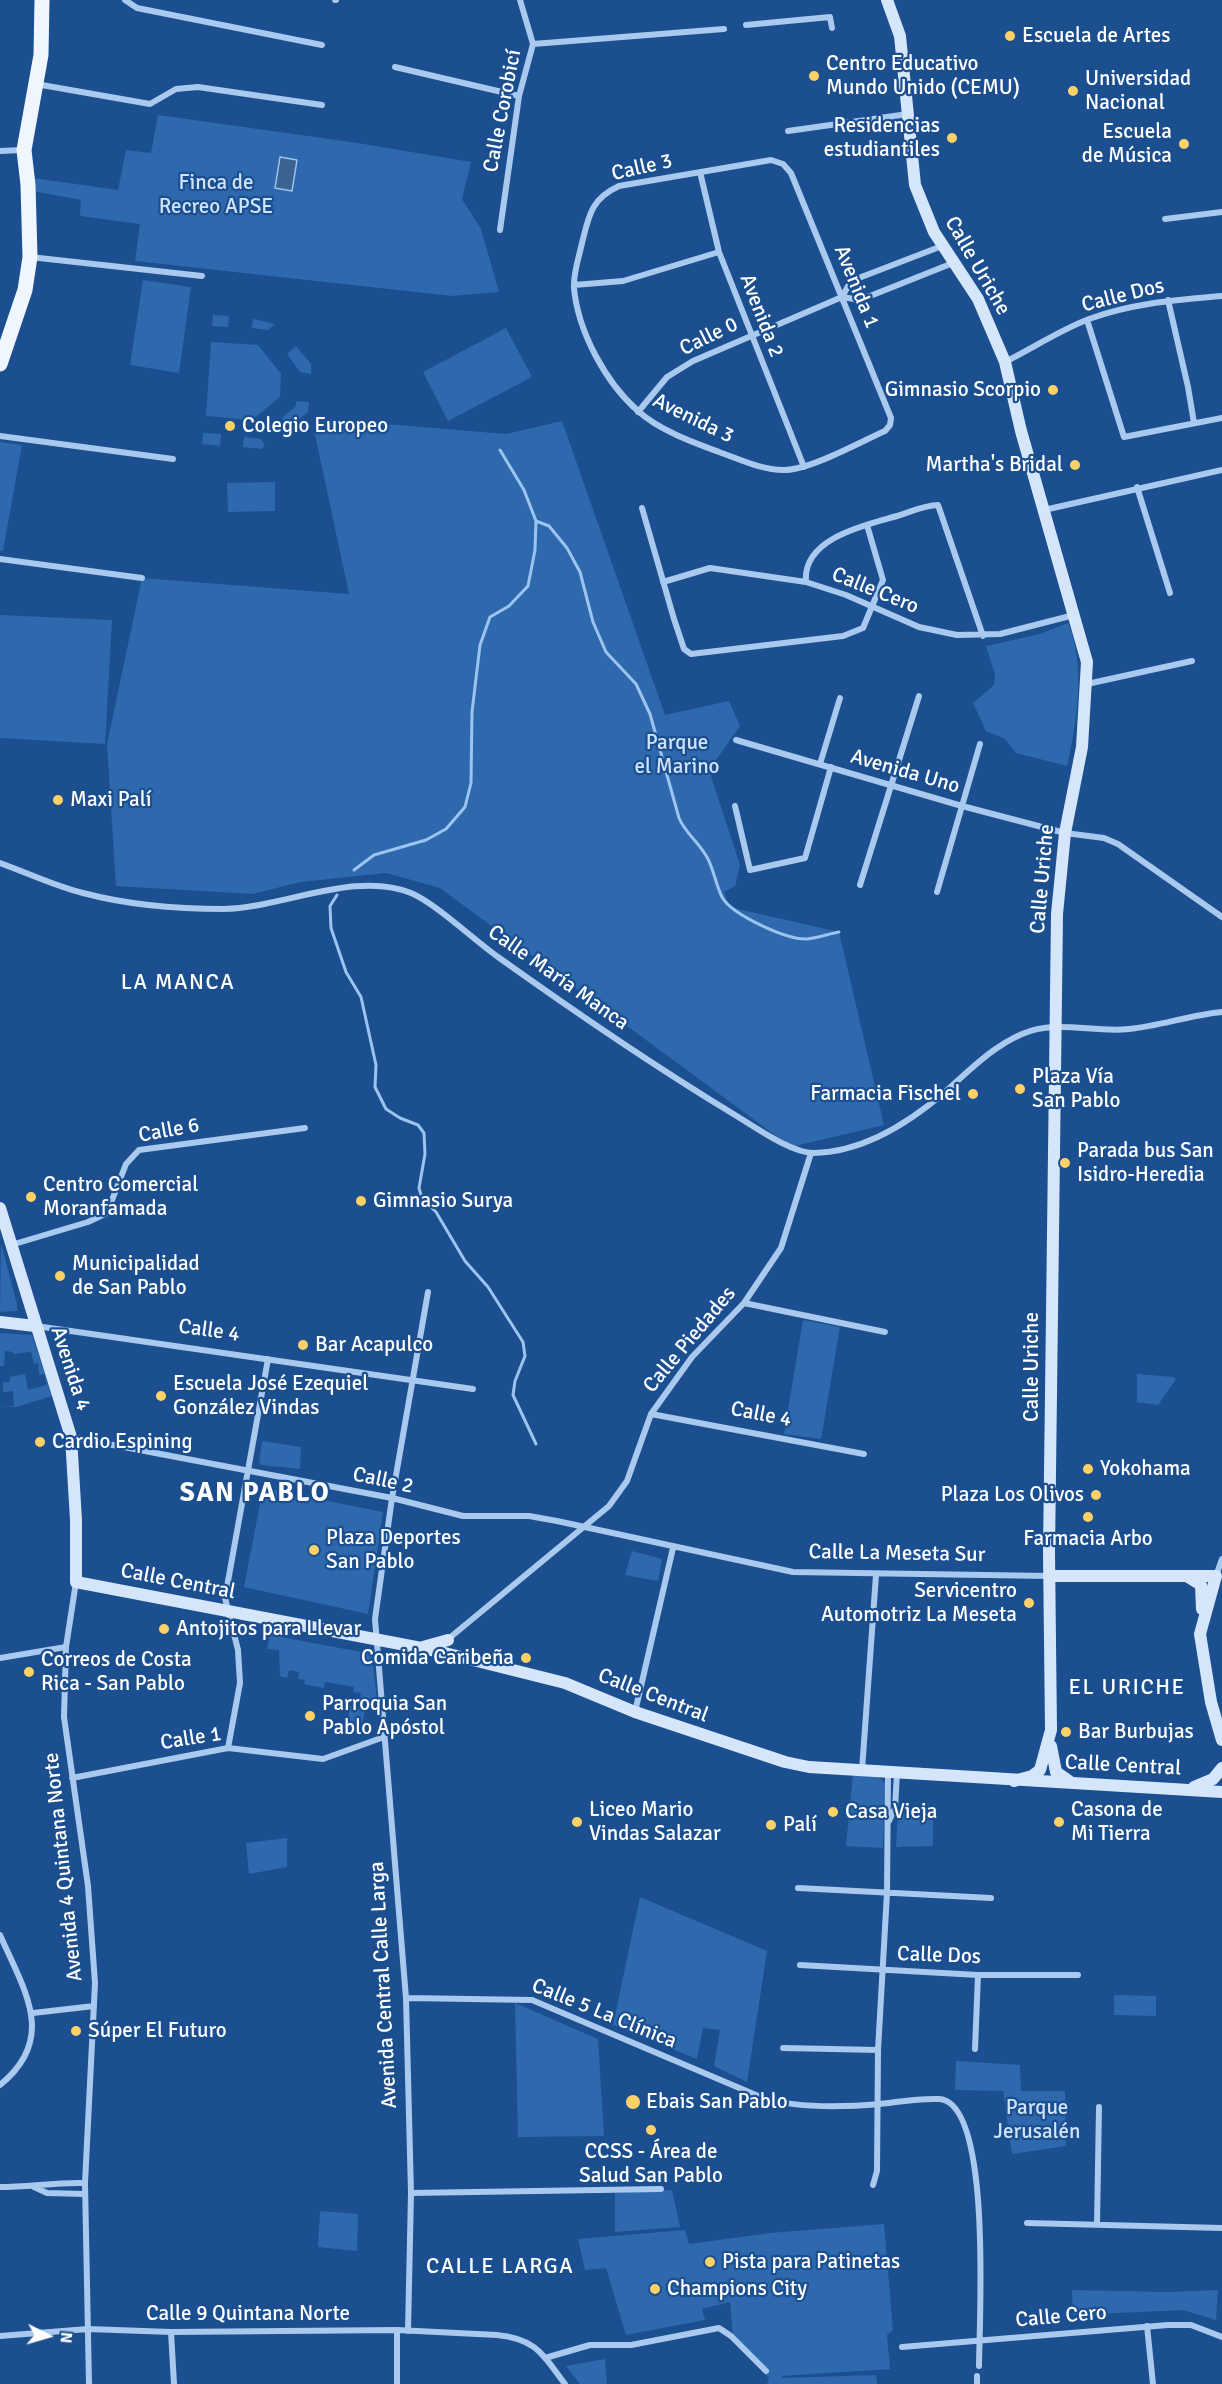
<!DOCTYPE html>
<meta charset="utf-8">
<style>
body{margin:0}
#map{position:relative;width:1222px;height:2384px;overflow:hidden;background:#1b4f8f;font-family:Signika,sans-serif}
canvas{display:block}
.north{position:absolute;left:18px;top:2306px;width:60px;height:60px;-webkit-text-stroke:4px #1b4f8f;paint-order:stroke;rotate:95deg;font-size:16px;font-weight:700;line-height:24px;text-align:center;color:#fff}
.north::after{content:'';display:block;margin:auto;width:21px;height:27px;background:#fff;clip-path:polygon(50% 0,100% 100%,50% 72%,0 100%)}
</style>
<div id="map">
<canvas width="1222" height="2384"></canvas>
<div class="north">N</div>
</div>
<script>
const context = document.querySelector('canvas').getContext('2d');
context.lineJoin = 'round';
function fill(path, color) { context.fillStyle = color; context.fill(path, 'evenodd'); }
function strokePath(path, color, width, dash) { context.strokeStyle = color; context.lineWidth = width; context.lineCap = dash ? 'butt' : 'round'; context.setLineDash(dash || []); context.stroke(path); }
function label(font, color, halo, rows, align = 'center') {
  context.font = font + ' Signika,sans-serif'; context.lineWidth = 4.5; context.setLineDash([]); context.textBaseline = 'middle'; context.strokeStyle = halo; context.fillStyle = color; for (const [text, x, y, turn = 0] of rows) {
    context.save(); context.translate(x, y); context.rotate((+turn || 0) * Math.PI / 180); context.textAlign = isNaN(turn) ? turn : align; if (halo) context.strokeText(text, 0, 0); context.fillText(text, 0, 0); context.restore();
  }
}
fill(new Path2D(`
 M158,115L358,143L471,162L462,199L481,229L499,292L452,296L135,261L140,224L80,216L81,200L33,191V178L118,190L126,150L151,153Z
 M143,280L191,287L179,373L130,365Z
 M213,315L229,316L228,327L212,326Z
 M253,319L275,324L268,330L252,328Z
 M506,328L532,377L448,421L423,372Z
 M211,342L258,345L281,374L280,397L252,420L206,416Z
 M296,346L311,364V374L300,372L287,354Z
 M296,401L309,402L308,412L289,427L282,418L296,406Z
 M326,419L506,434L562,421L665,715L729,701L740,726L709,770L740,865L735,886L724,892L729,907L839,932L884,1125L791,1147L440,888L386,873L301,882L252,894L116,886L107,744L142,578L349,594L314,430Z
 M203,433L221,434L220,446L202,444Z
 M244,437L261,439L265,446L261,449L243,447Z
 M0,442L22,445L3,551H0Z
 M275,482V511L228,512L227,483Z
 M0,615L112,620L105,744L0,738Z
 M1068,623C1086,667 1077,721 1067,766L1016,753L1005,739L986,731L973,703L994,685L995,675L986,646L1040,634Z
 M1,1243L17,1304V1311L0,1312Z
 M803,1320L840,1327L821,1439L784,1434Z
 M0,1333L32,1335L52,1396L16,1407H0L14,1406L13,1391L3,1392V1382H10V1377L25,1374L28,1390L47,1385L44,1374L39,1375L38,1363L34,1364L31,1352L13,1354V1352L5,1351L4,1366H0Z
 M1137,1374L1173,1377L1176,1379L1158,1405L1137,1402Z
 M262,1441L301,1447L300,1469L261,1465L259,1462Z
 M263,1488L383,1512L368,1614L244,1587Z
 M632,1551L662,1559L658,1581L625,1575Z
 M270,1635L372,1654L378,1710L365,1708L363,1722L346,1731L350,1706L358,1707L361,1693L353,1692L354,1687L325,1682L324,1688L304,1684L305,1680L298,1679L299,1672L289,1670L287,1678L280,1676L279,1650L267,1649Z
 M853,1774L878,1776L885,1783L883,1848L846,1846Z
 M898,1813L933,1818V1846L896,1847Z
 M287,1838V1867L249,1874L246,1843Z
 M640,1897L767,1951L747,2082L714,2066L720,2030L703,2028L697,2059L613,2025Z
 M1114,1995L1156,1996V2016L1114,2015Z
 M515,2003L598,2039L604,2136L518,2137Z
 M956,2061L1020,2065L1021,2091H1065L1066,2146L1012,2154L1003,2091L955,2090Z
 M672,2190L680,2227L615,2232V2193Z
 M320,2211L358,2214L357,2251L318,2247Z
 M884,2224L893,2330L887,2335L890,2369L782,2376V2378L876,2375L877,2384H767L769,2378L733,2338L730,2302L702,2309L705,2320L626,2335L606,2268L585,2270L578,2239L685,2230L689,2244L770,2233Z
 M1072,2290L1167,2292L1218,2290L1216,2320L1183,2310L1073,2315Z
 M605,2359L607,2384H580L566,2366Z`), '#2e69ad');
const water = new Path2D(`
 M280,157L297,160L292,191L275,188Z`);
fill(water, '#3c6290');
strokePath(water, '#9cc4f0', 1.5);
strokePath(new Path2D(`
 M500,450L524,490L536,521L549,526L567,548L580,572L593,622L606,652L636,684L650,714L679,818C685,833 700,843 708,859C714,871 716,885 722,897C732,915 787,940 807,939C817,938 828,934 839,932
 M354,870L374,855L426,840L446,829L465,807L471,783L472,712L480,645L490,617L509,606L528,586L535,550L536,521
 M337,895L330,906L331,928L346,972L361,997L376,1065L375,1087L386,1109L400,1118L418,1125L424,1133L425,1154L419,1188L422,1198L436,1212L465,1261L488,1287L523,1342L525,1356L515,1381L513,1395L536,1444`), '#9cc4f0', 3);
strokePath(new Path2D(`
 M125,0L137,8L322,45
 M335,0H336
 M746,25L830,17L832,28
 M533,44L724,29
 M395,67L519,96
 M36,84L150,104L176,89L198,87L322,105
 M788,131L908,114
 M0,151L23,150
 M771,160L783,164L791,173L891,418L890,425L885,431C860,442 810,470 784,470C761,470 739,459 719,452C692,442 659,430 638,411C605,382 578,331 574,288C573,274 579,257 582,243C589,215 591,199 619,186Z
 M700,172L719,252L804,467
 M1165,219L1222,212
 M500,230L519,96L533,44L520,0
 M30,257L202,276
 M574,285L623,281L719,252
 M842,297L851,281L942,246
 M1168,300L1188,387L1194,423
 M1087,320L1124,437L1222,418
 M1005,362C1033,348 1060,330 1089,319C1132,303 1177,300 1222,296
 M638,412L667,377L693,361L842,297L860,300L953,263
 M0,436L173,459
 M1137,487L1170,593
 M642,508L674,619L684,649L691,654L843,636L863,628L883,580L867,525
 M1044,510L1222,470
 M0,559L142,578
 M663,582L710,568L806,582L846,595L919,627L957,635L1000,634L1074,615
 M806,582C802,538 866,525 897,516C910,512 925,505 938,505L983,636
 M1087,684L1192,661
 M736,740L962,806L1065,833L1104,838L1118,844L1222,917
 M820,764L840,698
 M735,806L750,870L805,858L831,767
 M0,863C28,873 54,886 83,893C128,905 177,909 224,909C282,908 356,870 411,893C435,903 474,940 498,957C575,1012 654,1066 735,1115C755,1127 791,1153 814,1153C864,1152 909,1123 946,1091C970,1070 992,1047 1022,1034C1057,1019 1092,1033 1129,1029C1160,1026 1190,1015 1222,1012
 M860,885L919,696
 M937,892L980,744
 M11,1245L88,1222L107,1213L126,1164L139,1150L305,1128
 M744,1303L885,1332
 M36,1326L473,1389
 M651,1414L864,1454
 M71,1437L392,1498L463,1516H529L557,1521L793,1572L1049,1576
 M1216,1576L1222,1559
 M76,1582L66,1647L64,1717L88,1886L95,1983L85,2183L89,2384
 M447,1640L609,1506L627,1481L651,1414L692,1357L744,1303L781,1248L811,1153
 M0,1658L66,1647
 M635,1712L673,1548
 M228,1748L240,1683L238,1650L225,1598L268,1359
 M862,1770L876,1575
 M72,1778L228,1748L323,1759L384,1737
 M889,1821L895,1808L897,1773
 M798,1888L991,1898
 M0,1935C24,1990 58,2038 0,2085
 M800,1965L978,1975H1078
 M406,1998L532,2000L763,2098C796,2108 845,2107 880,2104C899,2102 919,2098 939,2099C993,2102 979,2326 979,2366
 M33,2013L94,2006
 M783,2048L878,2050
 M975,2049L978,1975
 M873,2185L877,2171L878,2050L887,1893L888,1772
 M0,2187C29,2187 56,2182 85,2183
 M34,2187L47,2193L85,2194
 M411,2193L661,2189
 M1027,2223L1222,2228
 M1097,2225L1099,2107
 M1147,2326L1153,2384
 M397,2330V2384
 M408,2331L411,2193L406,1998L375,1619L392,1498L428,1292
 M171,2332L174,2384
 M0,2336L88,2329L171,2332L397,2330L497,2335C537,2339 543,2355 565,2384
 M902,2347L1168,2325H1191L1222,2337
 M545,2358L590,2345H631L719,2328L731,2336L766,2371
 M977,2376V2384`), '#a9c9ee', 6);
strokePath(new Path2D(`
 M887,0L900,36L915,185L934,232L978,299L1005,362L1021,431L1087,662L1082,747L1065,833L1057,914L1049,1552L1051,1730L1040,1770L1032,1776L1014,1781
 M0,1208L71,1437L76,1520V1582L437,1651L565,1683L635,1712L785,1762L809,1767L1222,1792
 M0,1322L35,1326
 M1049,1576H1216L1200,1634L1211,1702L1222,1740
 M1188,1577L1201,1585L1202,1609
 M423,1647L448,1640
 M1051,1746L1056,1772L1069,1781
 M1194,1787L1213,1779L1222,1768`), '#d6e6fa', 12);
strokePath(new Path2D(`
 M0,364L25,290L30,257L28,185L24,150L41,55L42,0`), '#f0f6ff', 15);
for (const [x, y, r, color] of [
 [1010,36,6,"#ffd166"],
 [814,76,6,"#ffd166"],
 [1073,91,6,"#ffd166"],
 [952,138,6,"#ffd166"],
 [1184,144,6,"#ffd166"],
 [1053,390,6,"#ffd166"],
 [230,426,6,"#ffd166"],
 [1075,465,6,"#ffd166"],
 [58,800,6,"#ffd166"],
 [1020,1089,6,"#ffd166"],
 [973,1094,6,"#ffd166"],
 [1065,1163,6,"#ffd166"],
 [31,1197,6,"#ffd166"],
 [361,1201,6,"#ffd166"],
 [60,1276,6,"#ffd166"],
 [303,1345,6,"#ffd166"],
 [161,1396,6,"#ffd166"],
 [40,1442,6,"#ffd166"],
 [1088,1469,6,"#ffd166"],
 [1096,1495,6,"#ffd166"],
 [1088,1517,6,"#ffd166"],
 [314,1550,6,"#ffd166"],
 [1029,1603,6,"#ffd166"],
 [164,1629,6,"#ffd166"],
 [526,1658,6,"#ffd166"],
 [29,1672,6,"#ffd166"],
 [310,1716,6,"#ffd166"],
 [1066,1732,6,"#ffd166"],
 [833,1812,6,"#ffd166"],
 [577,1822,6,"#ffd166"],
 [1059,1822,6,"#ffd166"],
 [771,1825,6,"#ffd166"],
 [76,2031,6,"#ffd166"],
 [633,2102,8,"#ffd166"],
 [651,2130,6,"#ffd166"],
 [710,2262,6,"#ffd166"],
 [655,2289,6,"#ffd166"]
]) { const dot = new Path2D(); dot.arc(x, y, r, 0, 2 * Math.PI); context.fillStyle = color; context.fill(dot); strokePath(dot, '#1b4f8f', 2); }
label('21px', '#fff', '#1b4f8f', [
 ["Escuela de Artes",1022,36],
 ["Centro Educativo",826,64],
 ["Mundo Unido (CEMU)",826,88],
 ["Universidad",1085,79],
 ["Nacional",1085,103],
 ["Residencias",940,126,"right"],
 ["estudiantiles",940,150,"right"],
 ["Escuela",1172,132,"right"],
 ["de Música",1172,156,"right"],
 ["Gimnasio Scorpio",1041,390,"right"],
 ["Colegio Europeo",242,426],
 ["Martha's Bridal",1063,465,"right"],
 ["Maxi Palí",70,800],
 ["Plaza Vía",1032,1077],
 ["San Pablo",1032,1101],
 ["Farmacia Fischel",961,1094,"right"],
 ["Parada bus San",1077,1151],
 ["Isidro-Heredia",1077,1175],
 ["Centro Comercial",43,1185],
 ["Moranfamada",43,1209],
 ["Gimnasio Surya",373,1201],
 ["Municipalidad",72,1264],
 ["de San Pablo",72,1288],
 ["Bar Acapulco",315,1345],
 ["Escuela José Ezequiel",173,1384],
 ["González Vindas",173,1408],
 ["Cardio Espining",52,1442],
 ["Yokohama",1100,1469],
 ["Plaza Los Olivos",1084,1495,"right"],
 ["Plaza Deportes",326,1538],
 ["San Pablo",326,1562],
 ["Farmacia Arbo",1088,1539,"center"],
 ["Servicentro",1017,1591,"right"],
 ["Automotriz La Meseta",1017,1615,"right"],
 ["Antojitos para Llevar",176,1629],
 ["Comida Caribeña",514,1658,"right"],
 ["Correos de Costa",41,1660],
 ["Rica - San Pablo",41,1684],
 ["Parroquia San",322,1704],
 ["Pablo Apóstol",322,1728],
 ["Bar Burbujas",1078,1732],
 ["Liceo Mario",589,1810],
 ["Vindas Salazar",589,1834],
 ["Casona de",1071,1810],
 ["Mi Tierra",1071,1834],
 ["Casa Vieja",845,1812],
 ["Palí",783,1825],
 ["Súper El Futuro",88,2031],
 ["Ebais San Pablo",646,2102],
 ["CCSS - Área de",651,2152,"center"],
 ["Salud San Pablo",651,2176,"center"],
 ["Pista para Patinetas",722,2262],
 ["Champions City",667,2289]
], 'left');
label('21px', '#fff', '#1b4f8f', [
 ["Calle Corobicí",503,111,-79],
 ["Calle 3",642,168,-13],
 ["Calle Uriche",977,266,60],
 ["Avenida 1",856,287,68],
 ["Calle Dos",1123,296,-14],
 ["Avenida 2",761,316,69],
 ["Calle 0",709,337,-26],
 ["Avenida 3",693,419,26],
 ["Calle Cero",875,591,22],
 ["Avenida Uno",905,772,16],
 ["Calle Uriche",1043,879,-85],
 ["Calle María Manca",558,978,35],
 ["Calle 6",169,1131,-10],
 ["Calle 4",209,1331,8],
 ["Calle Piedades",690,1340,-50],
 ["Calle Uriche",1032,1367,-90],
 ["Avenida 4",70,1369,72],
 ["Calle 4",761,1415,11],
 ["Calle 2",383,1481,12],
 ["Calle La Meseta Sur",897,1554,1],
 ["Calle Central",178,1582,11],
 ["Calle Central",653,1696,21],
 ["Calle 1",191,1739,-9],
 ["Calle Central",1123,1766,3],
 ["Avenida 4 Quintana Norte",64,1867,-96],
 ["Calle Dos",939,1956,2],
 ["Avenida Central Calle Larga",384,1985,-93],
 ["Calle 5 La Clínica",604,2014,22],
 ["Calle 9 Quintana Norte",248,2314],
 ["Calle Cero",1061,2317,-5]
]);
label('21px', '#cfe3fa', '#1b4f8f', [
 ["Finca de",216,183],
 ["Recreo APSE",216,207],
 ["Parque",677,743],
 ["el Marino",677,767],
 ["Parque",1037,2108],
 ["Jerusalén",1037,2132]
]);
context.letterSpacing = '1.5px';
label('22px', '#fff', '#1b4f8f', [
 ["LA MANCA",178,983],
 ["EL URICHE",1127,1688],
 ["CALLE LARGA",500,2267]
]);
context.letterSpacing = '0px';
context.letterSpacing = '1.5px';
label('bold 27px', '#fff', '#1b4f8f', [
 ["SAN PABLO",255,1494]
]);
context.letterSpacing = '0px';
</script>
